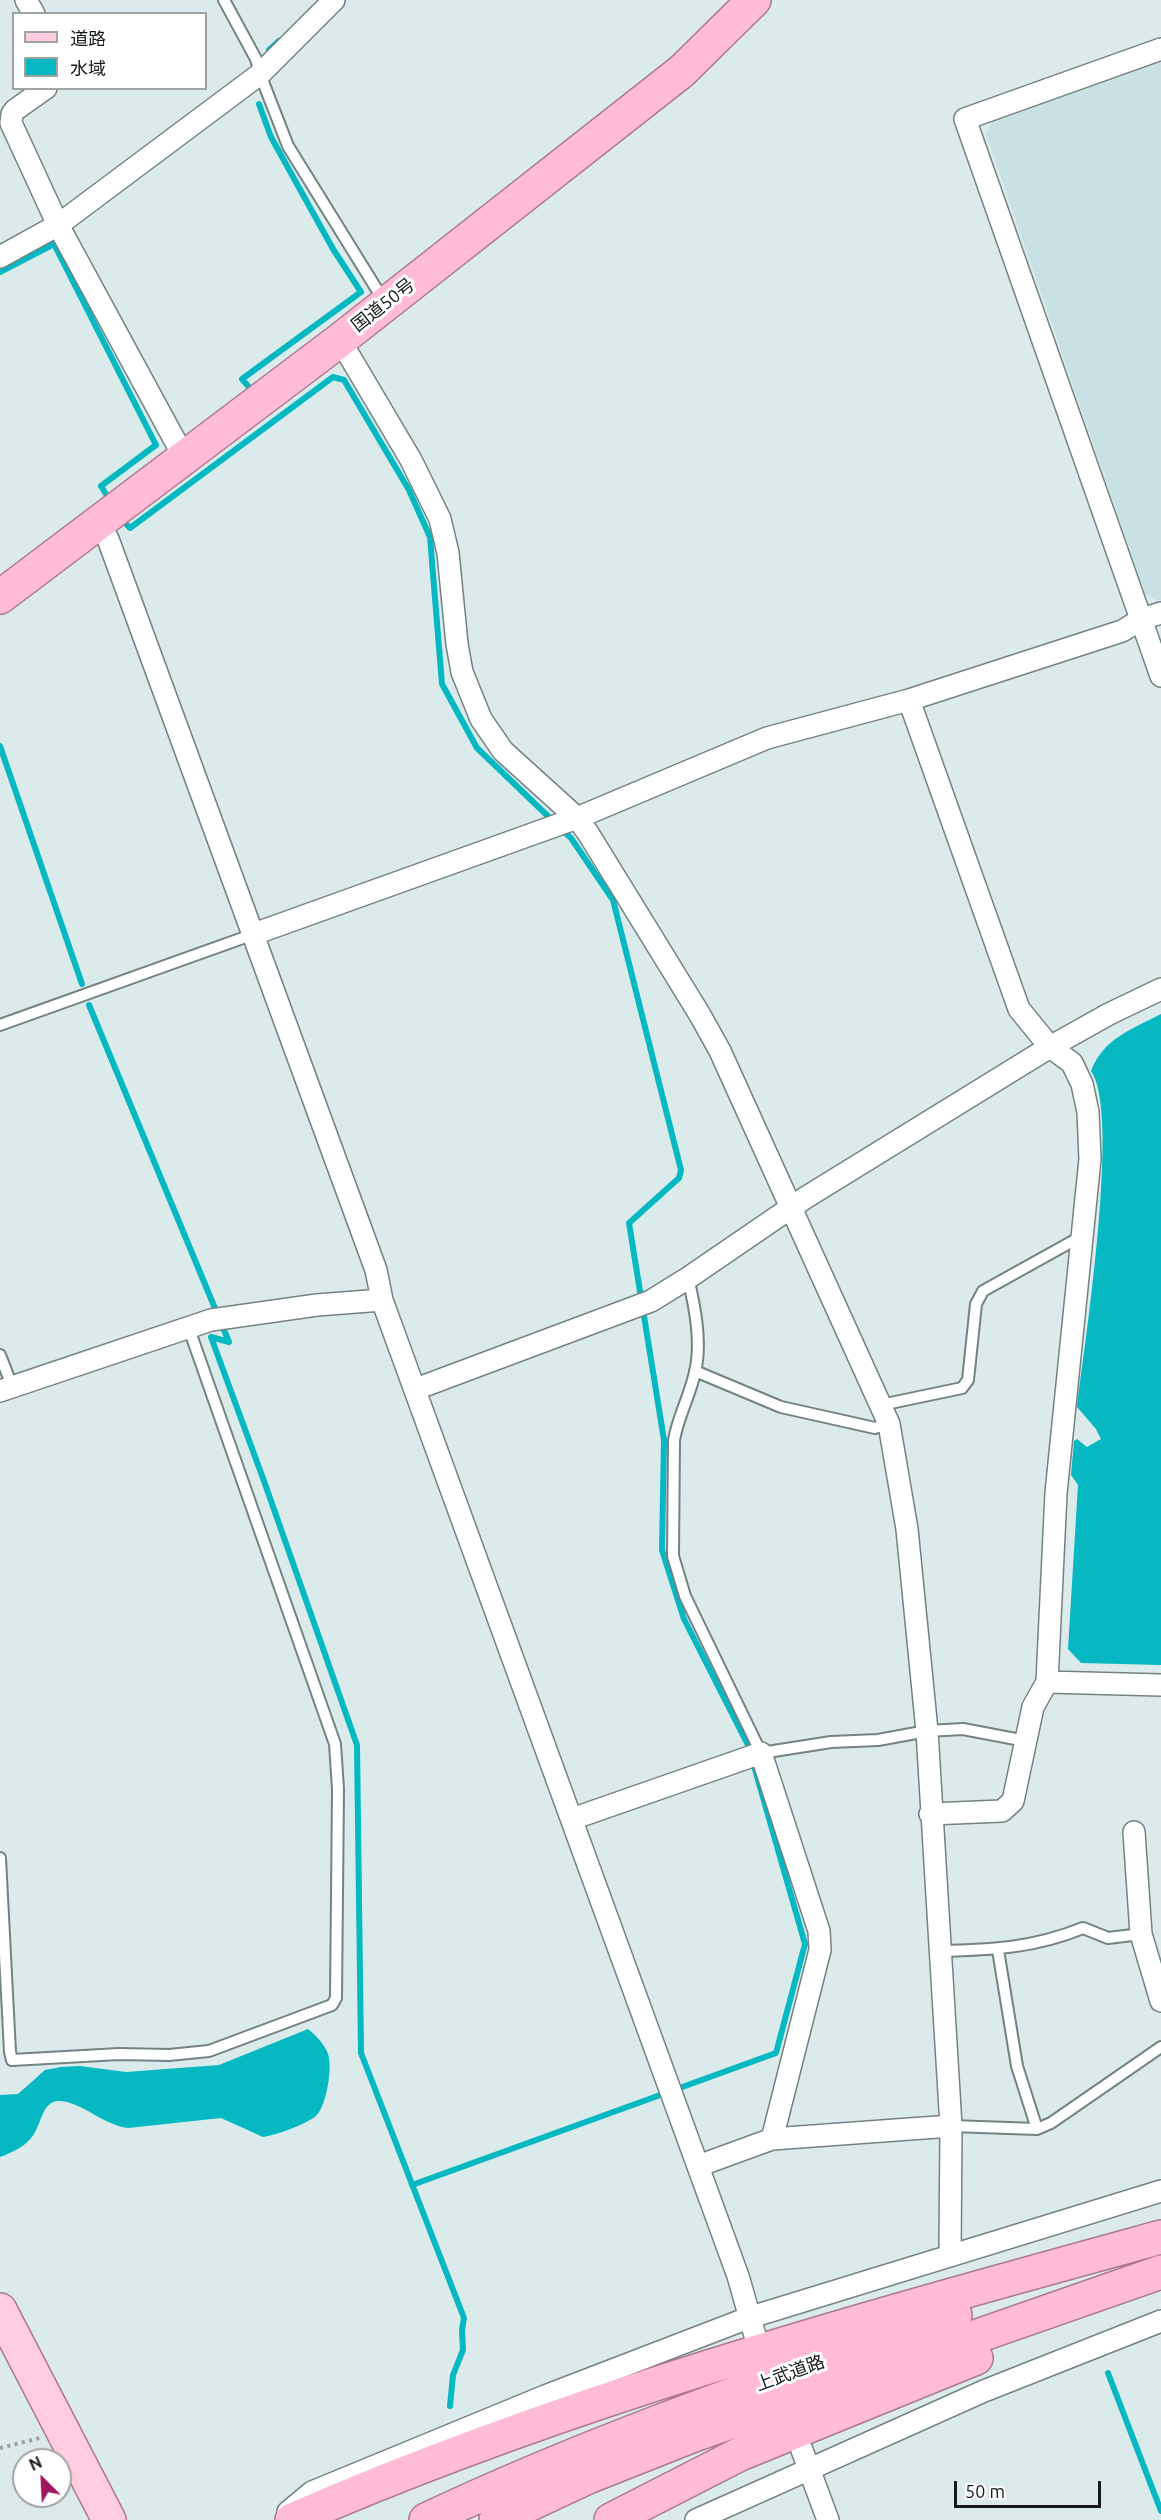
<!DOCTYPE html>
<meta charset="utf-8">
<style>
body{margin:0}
#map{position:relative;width:1161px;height:2520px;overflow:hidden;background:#dbebeb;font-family:Ubuntu,"Noto Sans JP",sans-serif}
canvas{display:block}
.legend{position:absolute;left:12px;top:12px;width:195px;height:78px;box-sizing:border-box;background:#fff;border:2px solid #a1a3a3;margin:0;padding:8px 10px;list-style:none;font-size:18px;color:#14191a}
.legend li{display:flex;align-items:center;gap:12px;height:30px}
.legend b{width:30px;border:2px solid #a1a3a3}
.north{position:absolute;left:12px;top:2448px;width:60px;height:60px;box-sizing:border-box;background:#fff;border:2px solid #a1a3a3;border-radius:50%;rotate:336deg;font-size:16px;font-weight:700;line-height:24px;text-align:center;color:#14191a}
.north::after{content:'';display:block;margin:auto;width:21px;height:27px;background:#9f1562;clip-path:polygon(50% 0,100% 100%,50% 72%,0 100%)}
.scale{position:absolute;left:954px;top:2481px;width:147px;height:27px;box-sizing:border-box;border:3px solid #14191a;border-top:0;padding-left:8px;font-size:18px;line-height:21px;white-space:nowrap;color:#14191a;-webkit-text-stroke:4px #fff;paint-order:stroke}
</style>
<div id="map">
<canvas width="1161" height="2520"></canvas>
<ul class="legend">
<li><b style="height:8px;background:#ffcce1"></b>道路</li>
<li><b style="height:16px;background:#05b8c1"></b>水域</li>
</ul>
<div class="north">N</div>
<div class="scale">50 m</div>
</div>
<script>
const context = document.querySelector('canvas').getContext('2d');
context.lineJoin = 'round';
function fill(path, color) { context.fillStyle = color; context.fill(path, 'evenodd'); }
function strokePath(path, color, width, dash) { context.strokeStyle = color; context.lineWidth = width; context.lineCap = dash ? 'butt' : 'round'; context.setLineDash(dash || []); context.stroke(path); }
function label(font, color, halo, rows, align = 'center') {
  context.font = font + ' Ubuntu,"Noto Sans JP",sans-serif'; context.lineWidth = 6; context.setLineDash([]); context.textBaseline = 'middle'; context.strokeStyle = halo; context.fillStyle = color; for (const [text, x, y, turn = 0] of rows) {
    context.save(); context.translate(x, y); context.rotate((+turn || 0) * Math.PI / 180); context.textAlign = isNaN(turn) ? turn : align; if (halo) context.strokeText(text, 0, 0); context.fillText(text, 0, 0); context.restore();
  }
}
fill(new Path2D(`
 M1161,61V603L1145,593L986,134L993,120Z`), '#c8e1e3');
fill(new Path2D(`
 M1161,1014V1665L1081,1663L1068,1649L1078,1485L1071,1475L1074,1441L1077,1439L1087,1447L1101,1439L1096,1429L1077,1407C1084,1348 1121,1112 1091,1071C1103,1039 1132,1029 1161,1014Z
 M308,2029C316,2035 325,2045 328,2054C333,2067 326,2109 315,2117C301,2126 279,2134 263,2137L221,2118L128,2128C103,2125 84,2103 60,2101C41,2100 42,2126 31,2138C24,2147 11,2153 0,2157V2095L18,2094L45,2070L61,2067L80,2066L126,2072L219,2065Z`), '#05b8c1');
strokePath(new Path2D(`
 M269,50L279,41
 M0,272L54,244L156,445L101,486L106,494
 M248,386L242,379L361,292L333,249L271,137L259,104
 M125,523L130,528L333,377L344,380L409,490L430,537L442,684L477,748L553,821
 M0,746L82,984
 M89,1005L229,1342L211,1337L264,1481L357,1745L361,2053L464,2318L462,2330L463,2350L453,2375L450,2406
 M412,2185L776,2053L805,1944L748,1745L684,1619L662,1550L664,1440L629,1223L679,1178L681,1170L613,900L571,838L560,828
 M1108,2373L1161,2511`), '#05b8c1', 6);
const service = new Path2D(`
 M224,0L256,59L260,74L288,146L384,301
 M0,1025L254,934
 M688,1278C695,1307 702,1343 695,1372C690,1396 678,1416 674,1440L673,1556L685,1596L761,1753L831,1742L878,1740L927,1731L963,1729L1026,1741
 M0,1355L12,1386
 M695,1371L781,1407L875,1428L889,1424
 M881,1405L962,1388L968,1380L976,1304L983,1291L1082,1236
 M0,1858L10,2052L12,2060L119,2054L169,2055L209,2051L332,2005L336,1998L338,1789L335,1744L188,1326
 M998,1950L1017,2066L1037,2129
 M939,1951C991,1950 1034,1948 1083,1928L1108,1938L1141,1934
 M951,2126L1037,2129L1051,2123L1161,2047`);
const minor = new Path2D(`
 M26,0L34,14
 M1161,49L965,119L1161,676
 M46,88L15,110L12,114L11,123L58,225L185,459
 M0,257L58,225L260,74L334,0
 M340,340L411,460L440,519L448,553L457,644L462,672L481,719L503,751L577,818L588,833L700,1015L720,1051L889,1424L907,1529L927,1731L951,2126L950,2254
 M98,524L108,539L376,1270L382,1300L738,2276L756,2339
 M909,700L1019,1009L1050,1047L1072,1063L1082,1084L1088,1112L1090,1159L1056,1493L1047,1682L1033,1707L1013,1801L1002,1811L930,1814
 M254,934L577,818L767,738L909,700L1122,631L1142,619L1161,613
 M416,1389L651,1301L688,1278L805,1198L1050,1047L1109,1014L1161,989
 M0,1391L211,1320L317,1305L382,1300
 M1047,1682L1161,1685
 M572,1819L761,1753L819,1931L820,1950L772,2139
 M1134,1832L1141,1934L1161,2001
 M698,2166L772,2139L951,2126
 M802,2450L828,2520
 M288,2512L312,2492L545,2396L748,2318L1161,2191
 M696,2520L984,2391L1161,2321`);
const primary = new Path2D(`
 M0,2310L109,2520`);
const trunk = new Path2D(`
 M0,597L340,340L682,71L754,0
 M292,2520C571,2398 867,2318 1161,2237
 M426,2520C597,2439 777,2378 955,2315
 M496,2520L588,2477L694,2435L1161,2272
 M611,2520L740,2454L976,2358`);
strokePath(service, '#738282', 14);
strokePath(minor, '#738282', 24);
strokePath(primary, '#ad778e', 36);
strokePath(trunk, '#ad778e', 36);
strokePath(new Path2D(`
 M0,2448L40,2438`), '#96a2a3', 4, [3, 4.5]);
strokePath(service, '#fff', 10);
strokePath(minor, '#fff', 21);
strokePath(primary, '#ffcce1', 33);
strokePath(trunk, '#ffbbd7', 33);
label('18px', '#14191a', '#fff', [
 ["国道50号",383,305,-38],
 ["上武道路",790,2373,-20]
]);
</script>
